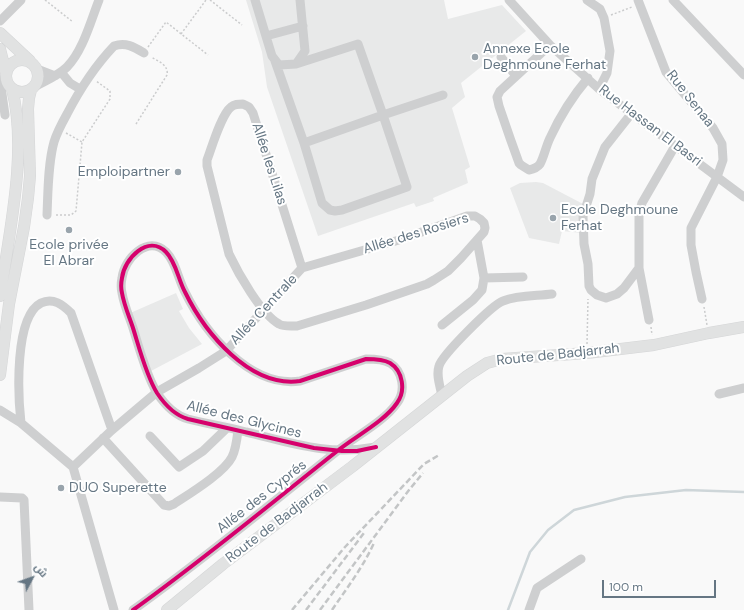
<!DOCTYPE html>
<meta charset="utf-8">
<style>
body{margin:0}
#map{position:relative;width:744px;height:610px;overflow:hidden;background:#f9f9f9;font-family:"DM Sans",Cairo,sans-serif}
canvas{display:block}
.north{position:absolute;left:12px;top:558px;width:40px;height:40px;-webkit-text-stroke:3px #fff;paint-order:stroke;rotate:49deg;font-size:11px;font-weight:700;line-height:16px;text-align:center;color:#657683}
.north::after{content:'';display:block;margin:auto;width:14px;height:18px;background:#657683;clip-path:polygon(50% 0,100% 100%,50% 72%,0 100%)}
.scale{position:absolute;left:602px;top:580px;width:114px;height:18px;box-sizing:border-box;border:2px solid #657683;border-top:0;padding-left:5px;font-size:12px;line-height:14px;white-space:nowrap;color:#657683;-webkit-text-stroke:3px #fff;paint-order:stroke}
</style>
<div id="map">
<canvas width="744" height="610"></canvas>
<div class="north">ش</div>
<div class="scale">100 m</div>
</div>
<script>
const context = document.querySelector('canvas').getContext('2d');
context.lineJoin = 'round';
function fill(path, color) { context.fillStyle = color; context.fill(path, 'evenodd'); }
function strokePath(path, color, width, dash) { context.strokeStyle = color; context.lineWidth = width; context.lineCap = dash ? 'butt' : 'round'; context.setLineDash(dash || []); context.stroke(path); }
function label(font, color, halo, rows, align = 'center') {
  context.font = font + ' "DM Sans",sans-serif'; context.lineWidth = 4; context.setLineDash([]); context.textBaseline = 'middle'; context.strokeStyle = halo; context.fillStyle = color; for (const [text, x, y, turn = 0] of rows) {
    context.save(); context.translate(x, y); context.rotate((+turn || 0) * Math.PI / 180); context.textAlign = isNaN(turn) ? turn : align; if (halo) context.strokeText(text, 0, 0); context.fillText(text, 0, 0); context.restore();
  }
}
fill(new Path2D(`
 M246,0H444L448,19L502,5L526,31L461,83L465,97L452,108L470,167L465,170L468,183L433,198L434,201L416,207L414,203L318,236L267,87L262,52Z
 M536,182L543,183L585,205L582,233L562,231L559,244L529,238L510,188L520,183Z
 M176,293L183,309L179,311L189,328L202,344L151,371L128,314Z`), '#e8e9e9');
strokePath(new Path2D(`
 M508,610L530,552L548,530L574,510L625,497L686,490L744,492`), '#ced6d9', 2.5);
const major = new Path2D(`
 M0,33L30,61
 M0,49L6,73
 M6 76a16 16 0 1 1 32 0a16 16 0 1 1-32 0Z
 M0,296C9,233 28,151 12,89
 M0,375L9,304L24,227L28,198L30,176L28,109L29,98L31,90
 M167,610L223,564L353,466L467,376L487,363L502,359L587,353L654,345L709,333L744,327`);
strokePath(major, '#d5d6d7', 12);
strokePath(new Path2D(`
 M45,0L73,22
 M210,0L242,25
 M611,15L632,7
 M181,34L206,0
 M148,47L166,22L208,55
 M136,124L167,75C169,65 158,61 151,57
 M66,133L82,142
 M56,215H71L76,211L82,142L110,99V91L96,81
 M704,307L707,325
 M651,327L652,335
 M587,344L588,299`), '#cbcccd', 1.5, [2, 2]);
strokePath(new Path2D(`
 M255,0L272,56L279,65L296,64L305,51L300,0
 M509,0L550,45L599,89L744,197
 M587,0L600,9L604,18L610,51L607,73L599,89
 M638,0L666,72L713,128L722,144L723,160L717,177L691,228V245L696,272L702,299
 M673,0L744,75
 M0,21L21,0
 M266,36L303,26
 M550,45L500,91L497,97L499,106L510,138L519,163L521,165L529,170C534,169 537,168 540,164C544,157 546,146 550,138C560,116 572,97 588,78
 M501,57L516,76
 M275,61L304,143L322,203L330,210L335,211L342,210L407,187L383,115L443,95
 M296,64L358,44L383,115L304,143
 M37,69L55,76
 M61,72L70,83L80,89
 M0,80L5,115
 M36,86C47,80 59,75 67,67C83,51 91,20 99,0
 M243,104L249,107L253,113L302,268L399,240L467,216H475L480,219L484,223L485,228L484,232L461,258L448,271L434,280L427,284L366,305L297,326C292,326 284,327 279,324C261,314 238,273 229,254L207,166V160C212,147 221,115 231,107C234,104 238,104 243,104Z
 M631,114L605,147L592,179L590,194L583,216L584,244L588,264L589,286L591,290L597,295L606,298L617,294L624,288L639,268
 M47,215C48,192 48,163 54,142C57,132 62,123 67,114C80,89 95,66 114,46C126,42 134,47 144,53
 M484,278L523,277
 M649,320L639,268V214L642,203L675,146
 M442,325L473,300L482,290L484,278L477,240
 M719,394L744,388
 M442,396C440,385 436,376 439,366C442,355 492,305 503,301C518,295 536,296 552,294
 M0,410L21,423L73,467L114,610
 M21,423C18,396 14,317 41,303C53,297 63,305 71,313L112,430
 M150,436L179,467L203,451L227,428
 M103,438L164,505L169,506L174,504C189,494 224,473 232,457C236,449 237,439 238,430
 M73,467L112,430L157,392L199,368L226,351L302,268
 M0,497L22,498L24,500L29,610
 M133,610C203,560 269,505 336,452C354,437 384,422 397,403C406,391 403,371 390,363C383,359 374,359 366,359L300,381C250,388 205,333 185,292C178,279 176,262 166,252C148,234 124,259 122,278C121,283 121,289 122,293C124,305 129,316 133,328C139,347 146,375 157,393C165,405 174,415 188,419C208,424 227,427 246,432C292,443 328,456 376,447
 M529,610L537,588L581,559`), '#cecfd0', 9);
strokePath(major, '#e1e2e2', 11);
strokePath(new Path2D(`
 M292,610L345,547L424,464L439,455
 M306,610L364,533
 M320,610L409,490L423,473
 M332,610C347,588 363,567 374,543`), '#c3c5c6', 2.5, [6, 3]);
strokePath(new Path2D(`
 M133,610C203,560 269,505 336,452C354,437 384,422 397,403C406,391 403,371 390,363C383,359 374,359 366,359L300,381C250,388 205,333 185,292C178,279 176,262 166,252C148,234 124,259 122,278C121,283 121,289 122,293C124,305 129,316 133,328C139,347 146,375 157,393C165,405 174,415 188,419L314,448L342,451H357L376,447`), '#d6006c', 4);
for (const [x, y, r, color] of [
 [475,57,4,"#99a4ac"],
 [178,172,4,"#99a4ac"],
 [553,218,4,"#99a4ac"],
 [69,230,4,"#99a4ac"],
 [61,488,4,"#99a4ac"]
]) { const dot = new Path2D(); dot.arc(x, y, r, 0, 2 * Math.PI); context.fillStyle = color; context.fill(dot); strokePath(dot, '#fff', 1.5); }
label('14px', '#657683', '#fff', [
 ["Annexe Ecole",483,49],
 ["Deghmoune Ferhat",483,65],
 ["Emploipartner",170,172,"right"],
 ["Ecole Deghmoune",561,210],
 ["Ferhat",561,226],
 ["Ecole privée",69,245,"center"],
 ["El Abrar",69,261,"center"],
 ["DUO Superette",69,488]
], 'left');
label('14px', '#657683', '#fff', [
 ["Rue Senaa",690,99,52],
 ["Rue Hassan El Basri",650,126,37],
 ["Allée les Lilas",269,164,72],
 ["Allée des Rosiers",416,234,-17],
 ["Allée Centrale",264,310,-47],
 ["Route de Badjarrah",558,355,-6],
 ["Allée des Glycines",244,420,14],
 ["Allée des Cyprés",262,497,-38],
 ["Route de Badjarrah",277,523,-37]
]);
</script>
